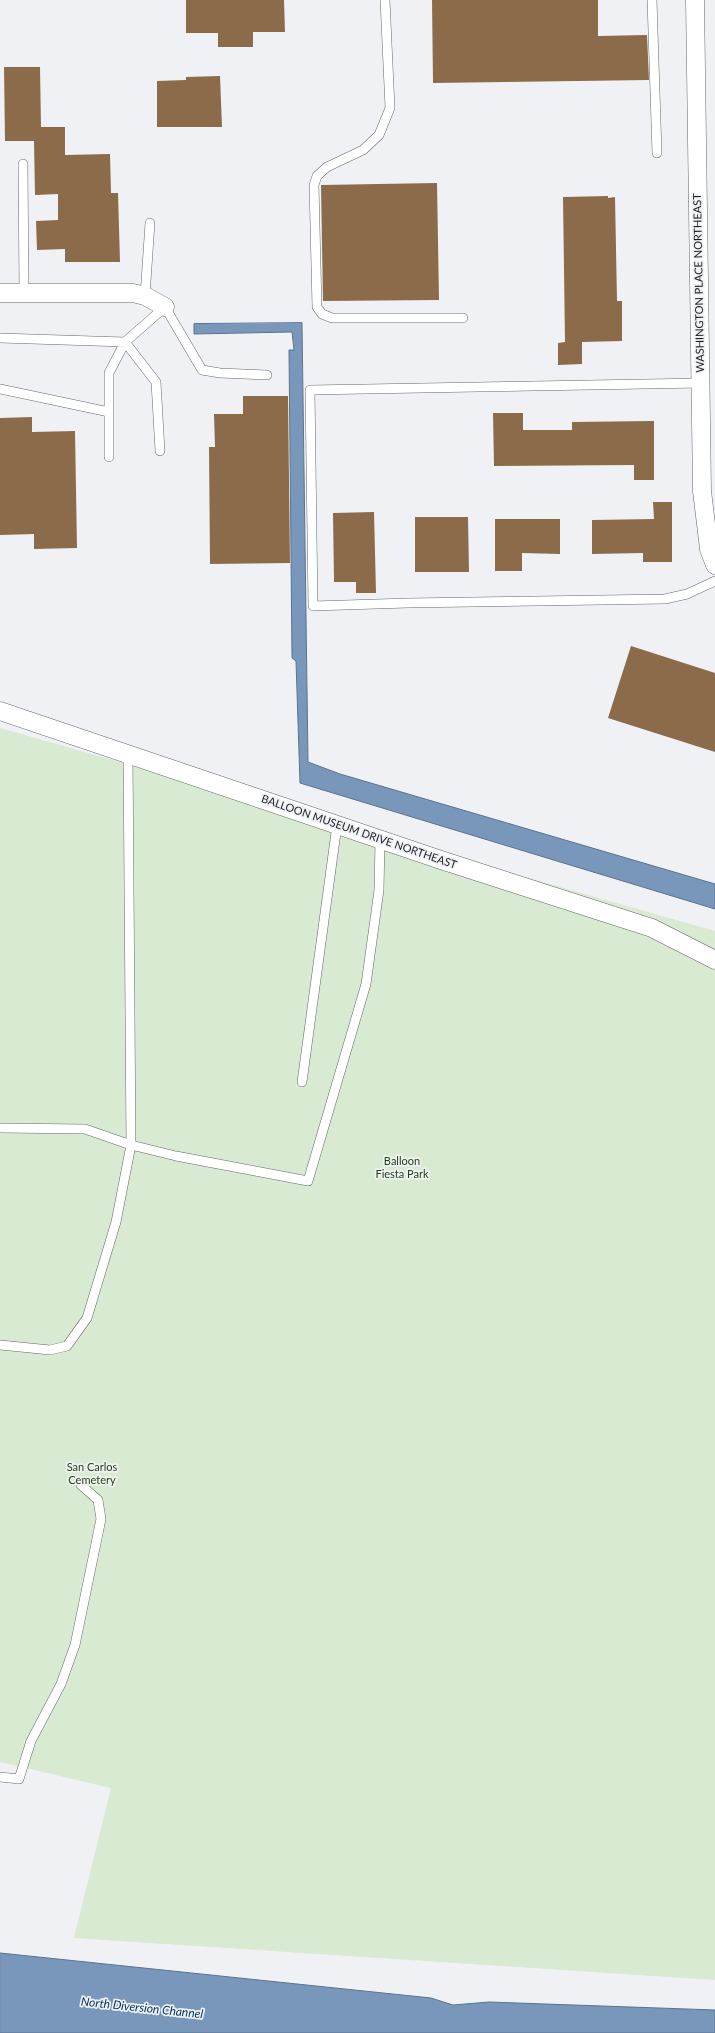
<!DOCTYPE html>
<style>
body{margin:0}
canvas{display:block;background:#eff1f4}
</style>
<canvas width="715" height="2033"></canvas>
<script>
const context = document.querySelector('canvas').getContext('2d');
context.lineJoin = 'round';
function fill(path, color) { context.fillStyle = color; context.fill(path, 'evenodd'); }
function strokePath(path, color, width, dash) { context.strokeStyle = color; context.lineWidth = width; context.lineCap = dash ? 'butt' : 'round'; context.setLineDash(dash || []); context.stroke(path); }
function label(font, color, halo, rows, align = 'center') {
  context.font = font + ' Lato,sans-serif'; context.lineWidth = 3.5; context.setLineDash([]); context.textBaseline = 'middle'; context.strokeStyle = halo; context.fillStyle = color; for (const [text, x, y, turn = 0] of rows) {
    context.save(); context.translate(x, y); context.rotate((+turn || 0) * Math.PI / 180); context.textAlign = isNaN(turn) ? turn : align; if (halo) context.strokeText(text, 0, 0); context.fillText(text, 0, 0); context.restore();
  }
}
fill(new Path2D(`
 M0,728L715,931V1980L74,1938L111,1788L0,1762Z`), '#d8ead1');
const water = new Path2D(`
 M302,323L308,762L340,774L715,884V909L300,783L296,661L292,658L289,350H294L292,332L194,334V324Z
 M0,1953L431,1998L453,2005L489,2002L715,2010V2033H0Z`);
fill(water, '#7897ba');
strokePath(water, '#5d738c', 1);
fill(new Path2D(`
 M186,0H284L285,32H253V47H218V33H186Z
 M432,0H598V36L647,35L649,80L433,83Z
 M4,67H40L41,127H65V155L110,154L111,193H118L120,262H65V249L37,250L36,221L58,220V194L35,195L34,141H5Z
 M220,76L222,127H157V81L186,80V77Z
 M437,183L439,300L323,301L321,185Z
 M608,196V198L615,197L617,301H622V341L582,342V364L558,365V343L565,342L563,197Z
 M243,396H288L290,563L210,564L209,447H215L214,414H243Z
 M493,413H523V430H572V422L654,421V480H634V465L494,466Z
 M32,417V432L75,431L77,548L34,549V534L0,535V418Z
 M653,502H672V562H643V553L592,554V520L654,519Z
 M374,512L376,593H356V582H334L333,513Z
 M415,517H468L469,572H415Z
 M495,519H560V554L522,553V571H495Z
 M631,646L715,673V752L608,718Z`), '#8c6b4b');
const lane = new Path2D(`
 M385,0L390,108L379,135L363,150L327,167L317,176L314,185L317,307L322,314L332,318H463
 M652,0L657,153
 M23,164L24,293
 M145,296L150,223
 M0,338L125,342L165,307L202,370L220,373L267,375
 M701,383L310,390L313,606L408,603L665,599L687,594L715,581
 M0,389L109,412
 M109,457V373L125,342L156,382L160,451
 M302,1082L337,825
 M0,1128L85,1129L131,1145L176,1156L308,1181L366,984L379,890L380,840
 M0,1345L50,1350L67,1346L87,1318L116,1222L131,1145L128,755
 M0,1777L19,1779L31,1741L61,1684L75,1645L101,1519L98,1500L81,1485`);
const street = new Path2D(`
 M695,0L702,491L709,549L715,565
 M0,293H133L145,296L165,307
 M0,711L441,860L652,928L715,960`);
strokePath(lane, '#66686a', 10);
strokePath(street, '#66686a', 19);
strokePath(lane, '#fff', 9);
strokePath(street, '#fff', 18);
label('11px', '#1f2021', '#eff1f4', [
 ["WASHINGTON PLACE NORTHEAST",699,283,-91],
 ["BALLOON MUSEUM DRIVE NORTHEAST",359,832,19]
]);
label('11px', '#1f440d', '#eff1f4', [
 ["Balloon",402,1161],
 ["Fiesta Park",402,1174],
 ["San Carlos",92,1467],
 ["Cemetery",92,1480]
]);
label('italic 12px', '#00315d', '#eff1f4', [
 ["North Diversion Channel",142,2008,6]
]);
</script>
